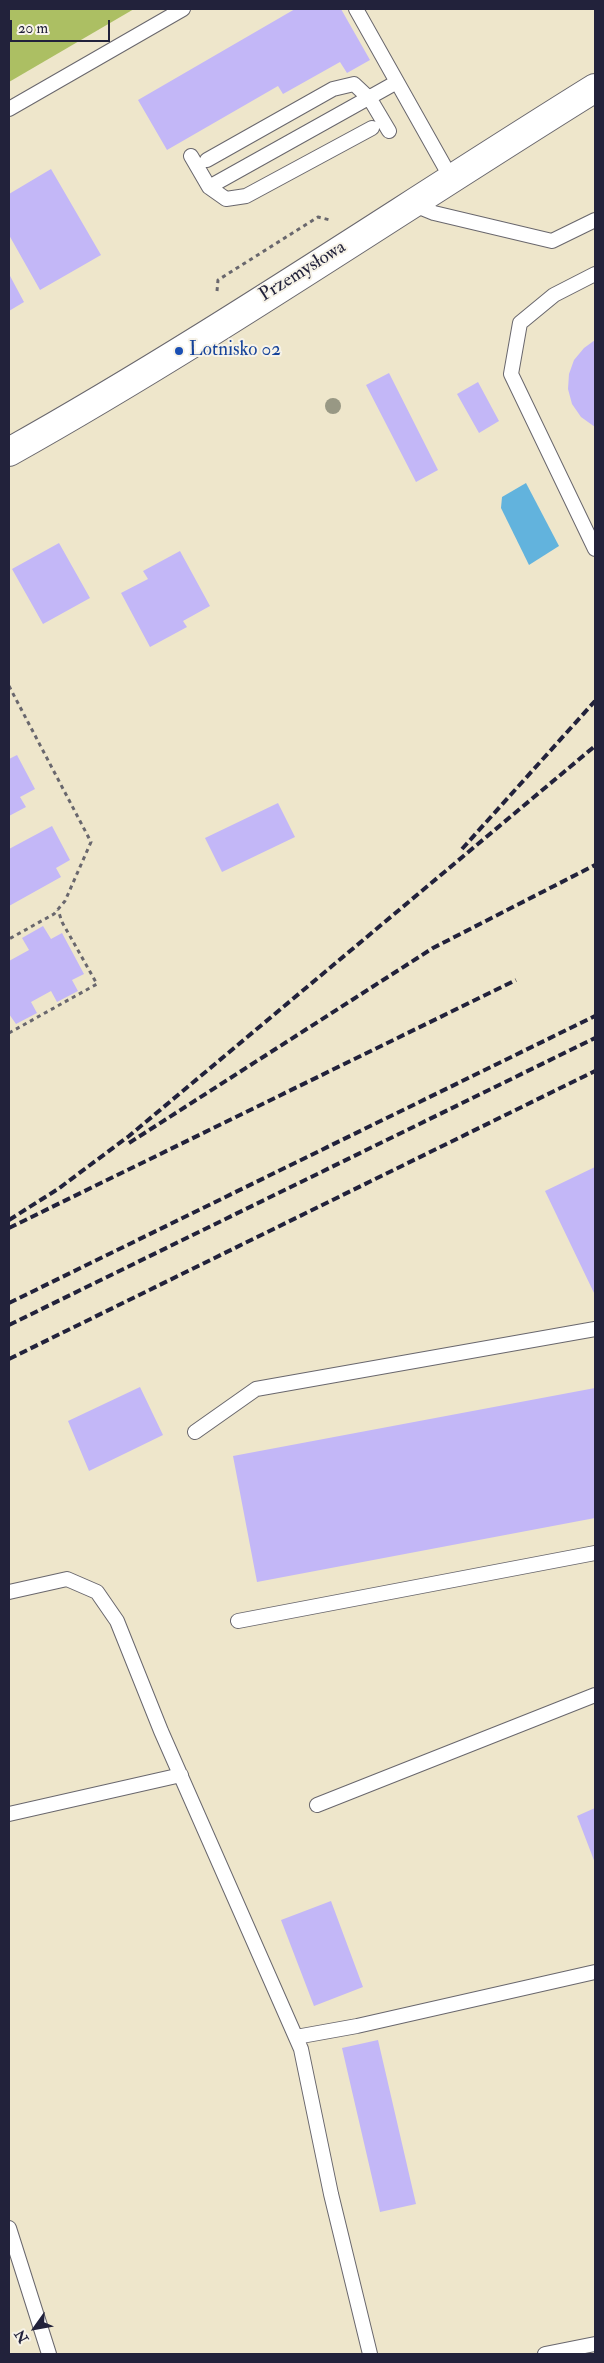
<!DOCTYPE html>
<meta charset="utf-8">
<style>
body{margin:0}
#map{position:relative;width:604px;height:2363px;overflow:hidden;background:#eee6cb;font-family:"IM FELL Double Pica",serif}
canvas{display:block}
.frame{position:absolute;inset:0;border:10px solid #22223b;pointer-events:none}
.north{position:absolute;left:10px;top:2303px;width:50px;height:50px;-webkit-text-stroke:4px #f7f3e8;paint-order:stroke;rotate:238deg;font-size:14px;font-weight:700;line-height:20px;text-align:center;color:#22223b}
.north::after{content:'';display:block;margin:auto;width:18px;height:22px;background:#22223b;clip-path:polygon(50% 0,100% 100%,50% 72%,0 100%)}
.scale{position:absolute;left:10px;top:20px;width:100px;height:22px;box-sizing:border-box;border:2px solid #22223b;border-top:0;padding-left:6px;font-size:15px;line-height:18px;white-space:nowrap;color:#22223b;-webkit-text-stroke:4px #f7f3e8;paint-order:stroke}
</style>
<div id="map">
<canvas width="604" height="2363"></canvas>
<div class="frame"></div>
<div class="north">N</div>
<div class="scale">20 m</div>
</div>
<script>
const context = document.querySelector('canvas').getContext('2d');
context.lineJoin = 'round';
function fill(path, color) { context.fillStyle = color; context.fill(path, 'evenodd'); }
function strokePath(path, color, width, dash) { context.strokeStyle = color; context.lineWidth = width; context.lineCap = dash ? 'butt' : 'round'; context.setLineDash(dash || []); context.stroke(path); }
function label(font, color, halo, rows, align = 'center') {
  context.font = font + ' "IM FELL Double Pica",serif'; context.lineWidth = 4; context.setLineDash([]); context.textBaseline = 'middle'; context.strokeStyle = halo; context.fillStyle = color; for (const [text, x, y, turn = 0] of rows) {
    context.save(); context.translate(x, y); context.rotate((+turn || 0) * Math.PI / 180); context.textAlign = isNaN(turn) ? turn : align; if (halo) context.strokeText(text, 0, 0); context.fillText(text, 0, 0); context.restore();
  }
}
fill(new Path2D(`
 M9,9H134L9,82Z`), '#acbf63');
fill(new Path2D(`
 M526,483L559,546L529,565L501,508L502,497Z`), '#62b3dd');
fill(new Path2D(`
 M295,9H341L370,60L347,73L340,62L283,94L278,86L167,150L138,100Z
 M51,169L101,255L40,290L9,235V194Z
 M9,274L24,302L9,311Z
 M595,340V427L581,417L572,404L568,389L569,374L574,360L584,348Z
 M389,373L438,470L416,482L366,385Z
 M478,382L499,421L479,433L457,394Z
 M59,543L90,598L43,624L12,569Z
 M180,551L210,606L183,621L187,627L150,647L121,593L148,579L143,571Z
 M17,755L35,789L20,797L26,807L9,816V759Z
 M278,803L295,837L222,872L205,838Z
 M52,826L70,860L56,868L61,877L9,906V849Z
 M43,926L51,939L62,933L84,974L72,980L78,991L57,1002L51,991L31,1002L37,1013L16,1024L9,1014V961L29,950L22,938Z
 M595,1167V1295L545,1191Z
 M140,1387L163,1435L89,1471L68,1421Z
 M595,1388V1518L257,1582L233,1456Z
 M595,1808V1863L577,1816Z
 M331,1901L363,1987L314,2006L281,1920Z
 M378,2040L416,2204L380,2212L342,2048Z`), '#c3b7f7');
const lane = new Path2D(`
 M356,9L451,178
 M9,109L183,9
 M191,156L209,187L226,199L246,196L372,128
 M207,160L333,89L354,84L370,99L389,131
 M209,187L397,82
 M412,204L434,213L552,241L595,220
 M595,274L554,295L520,323L511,374L595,549
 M195,1432L256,1389L595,1329
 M9,1592L67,1579L97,1592L117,1621L161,1731L301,2049L331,2194L370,2354
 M238,1621L595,1553
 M317,1805L595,1695
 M9,1814L181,1775
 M296,2037L357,2026L595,1972
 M9,2228L49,2354
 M545,2354L595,2344`);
const street = new Path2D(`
 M9,452C209,340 400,209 595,88`);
strokePath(lane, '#69676d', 16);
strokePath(street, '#69676d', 30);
strokePath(new Path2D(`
 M217,291L218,280L318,217L330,220
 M9,686L91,842L65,901L54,914L9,939
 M9,1033L97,984L62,922L58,910`), '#69676d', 3, [4, 4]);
strokePath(lane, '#fff', 14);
strokePath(street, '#fff', 28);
strokePath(new Path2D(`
 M462,849L595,701
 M129,1143L433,948L595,865
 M9,1220L58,1189L129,1136L595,746
 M9,1228L516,980
 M9,1303L595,1016
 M9,1325L595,1038
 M9,1359L595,1071`), '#22223b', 4, [8, 4]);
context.fillStyle = '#989884';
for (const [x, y] of [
 [333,406]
]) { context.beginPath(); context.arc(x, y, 8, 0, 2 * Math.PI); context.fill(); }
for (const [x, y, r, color] of [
 [179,351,5,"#1a4fb4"]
]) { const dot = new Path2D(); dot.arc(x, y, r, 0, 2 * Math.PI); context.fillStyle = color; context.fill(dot); strokePath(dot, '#f7f3e8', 2); }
label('19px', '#22223b', '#f7f3e8', [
 ["Przemysłowa",303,272,-32]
]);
label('19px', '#164399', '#f7f3e8', [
 ["Lotnisko 02",189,351]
], 'left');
</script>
